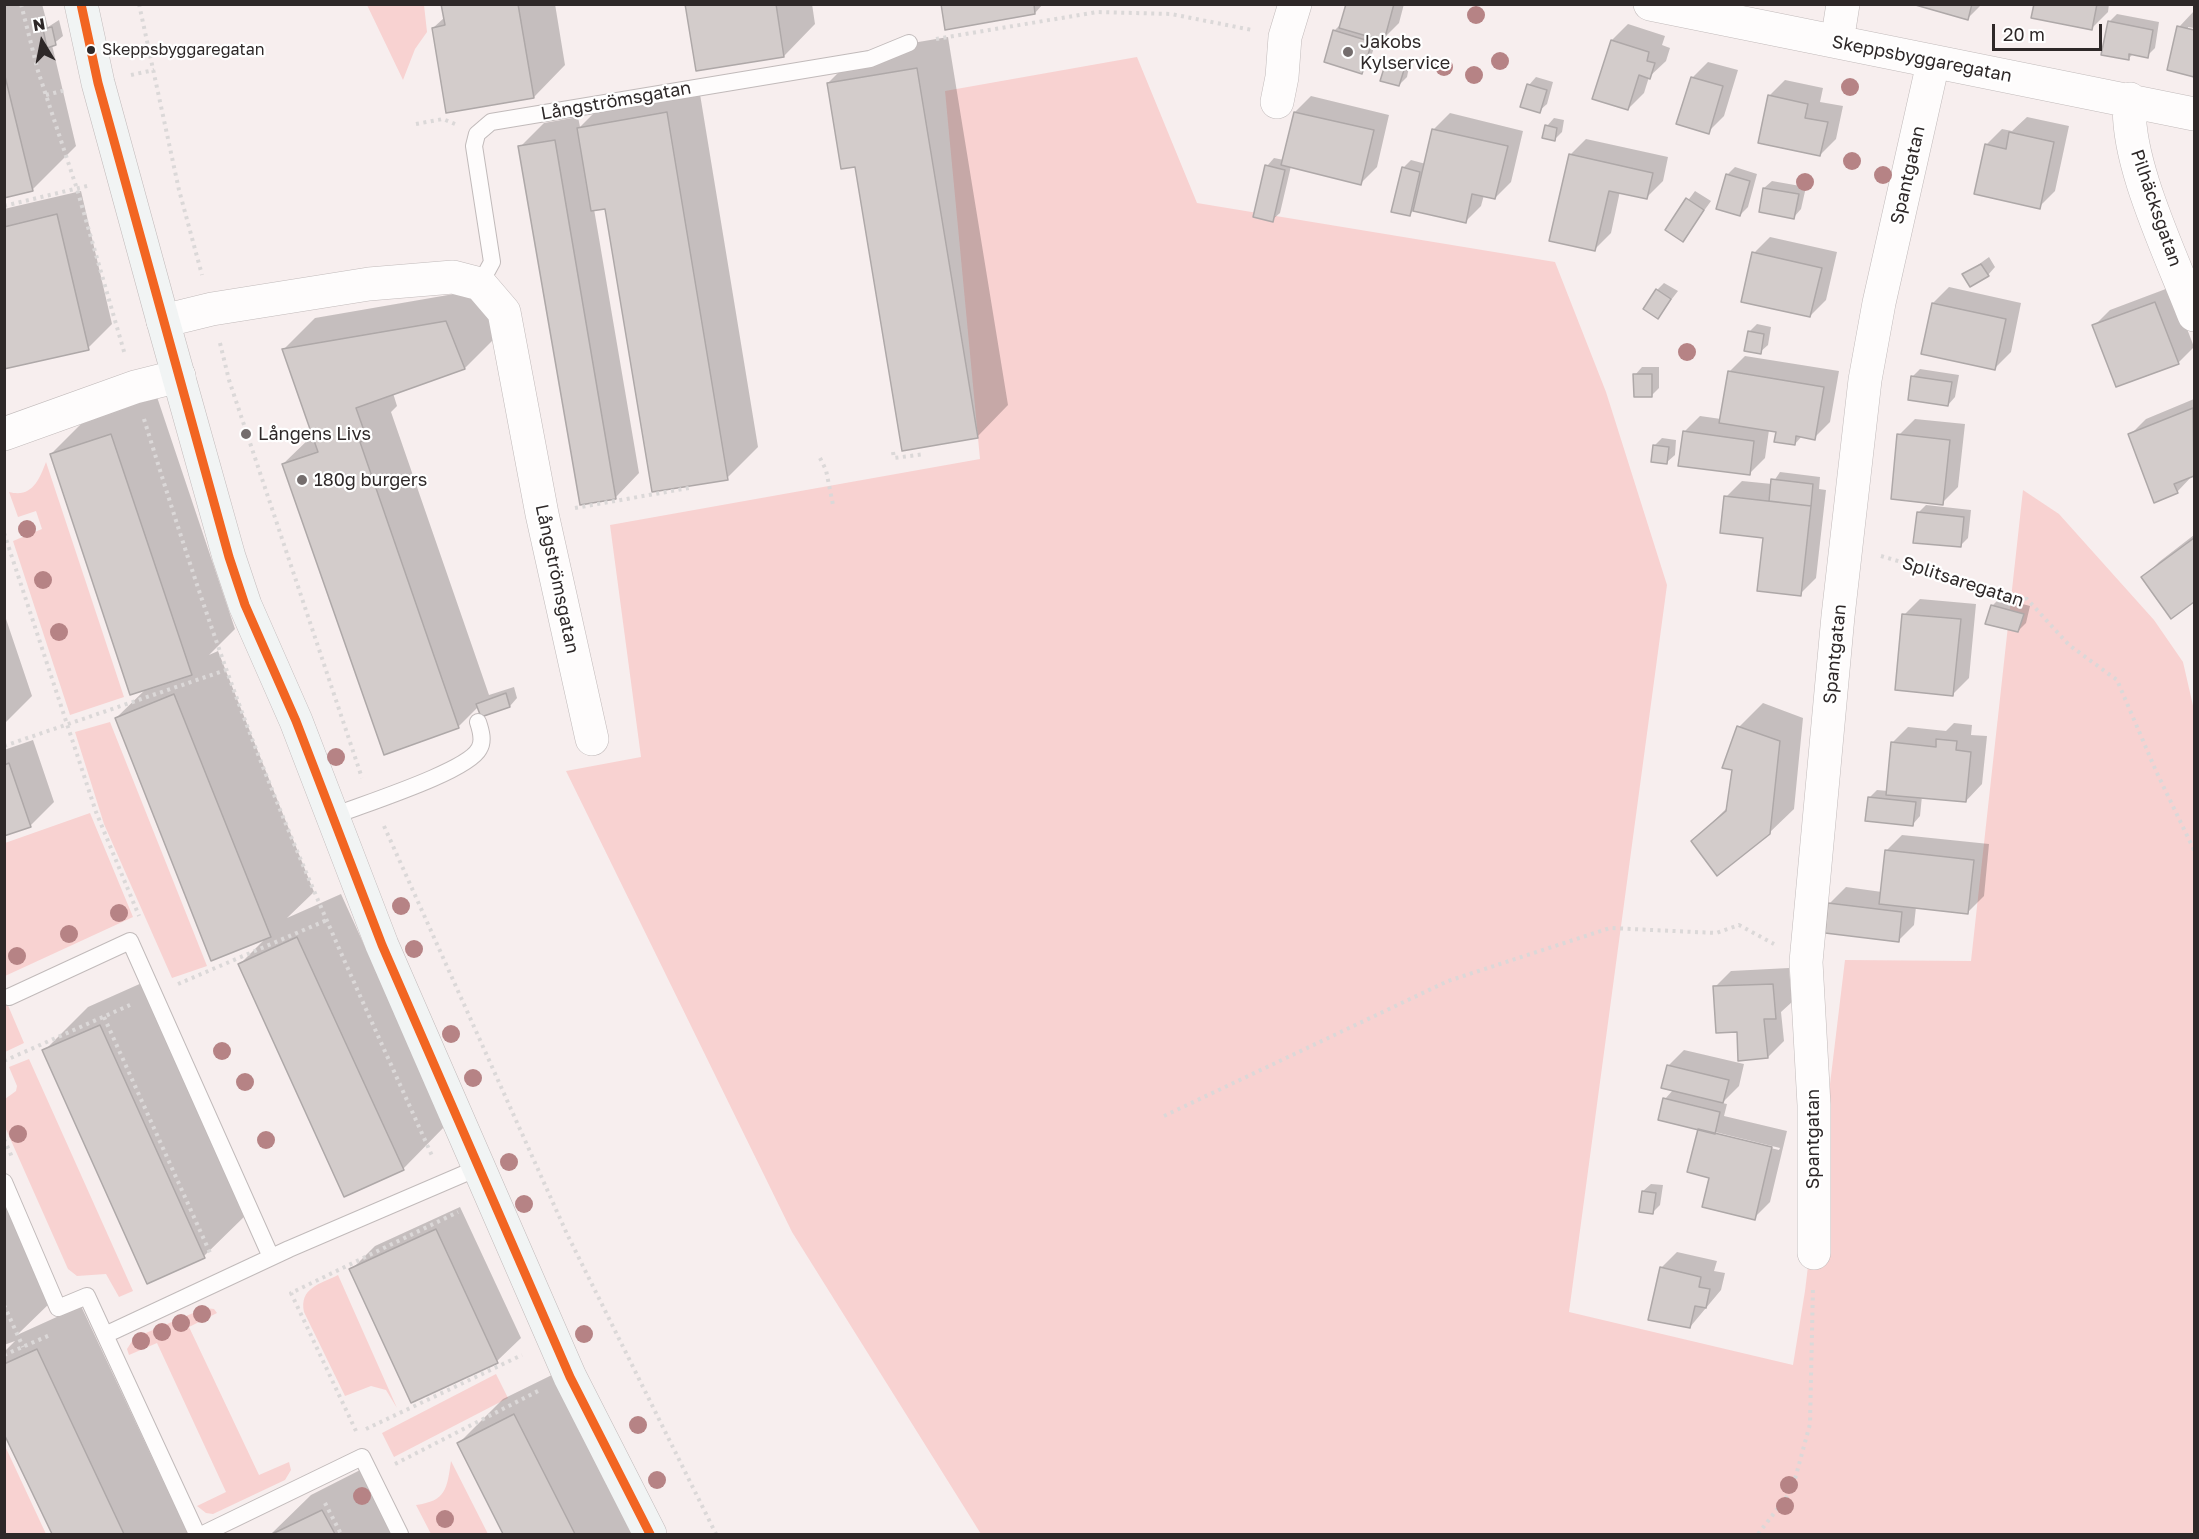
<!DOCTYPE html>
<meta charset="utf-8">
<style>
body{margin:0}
#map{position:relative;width:2199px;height:1539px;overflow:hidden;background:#f7eeee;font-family:"Golos Text",sans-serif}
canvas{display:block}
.frame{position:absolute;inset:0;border:6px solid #2e2828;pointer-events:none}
.north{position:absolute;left:12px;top:12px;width:60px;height:60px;-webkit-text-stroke:4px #fff;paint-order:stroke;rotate:350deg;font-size:16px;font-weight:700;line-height:24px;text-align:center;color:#2e2828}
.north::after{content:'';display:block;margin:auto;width:21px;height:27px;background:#2e2828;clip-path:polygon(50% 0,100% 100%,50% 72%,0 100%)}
.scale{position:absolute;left:1992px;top:24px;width:110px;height:27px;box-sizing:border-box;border:3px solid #2e2828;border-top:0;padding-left:8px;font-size:18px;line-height:21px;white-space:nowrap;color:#2e2828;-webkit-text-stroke:4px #fff;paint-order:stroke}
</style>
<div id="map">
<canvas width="2199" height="1539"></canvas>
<div class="frame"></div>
<div class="north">N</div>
<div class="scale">20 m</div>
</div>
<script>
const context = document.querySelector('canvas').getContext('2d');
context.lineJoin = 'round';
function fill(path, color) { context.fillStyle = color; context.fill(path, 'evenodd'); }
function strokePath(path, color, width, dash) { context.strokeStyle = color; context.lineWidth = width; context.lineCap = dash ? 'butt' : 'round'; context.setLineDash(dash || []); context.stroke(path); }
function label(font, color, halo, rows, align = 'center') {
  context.font = font + ' "Golos Text",sans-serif'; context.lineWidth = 4.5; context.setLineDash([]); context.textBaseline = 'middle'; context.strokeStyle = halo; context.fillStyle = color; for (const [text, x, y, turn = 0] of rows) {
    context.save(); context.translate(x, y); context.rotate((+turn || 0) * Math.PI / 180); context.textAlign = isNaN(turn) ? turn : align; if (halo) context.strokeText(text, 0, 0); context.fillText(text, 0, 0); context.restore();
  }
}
fill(new Path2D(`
 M367,5H424L427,32L415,49L403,80Z
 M1137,57L1197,203L1555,262L1606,392L1667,585L1569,1312L1793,1365L1805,1291L1845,960L1971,961L2023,490L2059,514L2154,620L2183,662L2194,710V1530L2192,1534H981L792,1232L566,771L641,757L610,525L980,459L945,91Z
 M46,462L124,697L70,715L13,541L42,529L36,511L18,517L9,492C32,498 39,480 46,462Z
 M110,722L207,966L172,978L104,824L75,732Z
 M90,813L133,917L5,976V843Z
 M4,996L24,1043L5,1052H4Z
 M29,1059L133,1291L119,1297L106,1274L77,1276L68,1269L5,1127V1099L16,1091L17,1086L9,1067Z
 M338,1275L397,1408L386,1390L371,1386L345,1396L304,1312C299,1288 320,1284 338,1275Z
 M205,1308L214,1309L217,1313L189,1327L259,1475L289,1462L291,1470L285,1480L213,1514L206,1513L197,1506L226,1492L157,1343L129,1355L127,1349L134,1338Z
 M496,1374L508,1398L394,1457L382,1433Z
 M5,1446L46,1534H5Z
 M451,1461L488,1534H431L416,1505C446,1501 447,1489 451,1461Z`), '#f8d2d1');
fill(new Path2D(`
 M4,4H42L48,27L59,20L63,36L52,45L76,146L33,189L4,196Z
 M443,4H555L565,65L534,97L433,28L445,17Z
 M687,4H812L815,24L784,56Z
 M942,4H1043L1035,13Z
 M1347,4H1404L1399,23L1383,39L1377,37L1369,64L1361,72L1334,31L1342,23Z
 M1913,4H1982L1968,18Z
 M2035,4H2109L2108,12L2092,28Z
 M2194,11V28L2188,27V30L2194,31V75L2169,69L2179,27Z
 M2117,14L2159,22L2155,48L2147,56L2134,53L2128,59L2109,22Z
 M1628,24L1665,36L1662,45L1670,48L1666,61L1649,77L1644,93L1628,109L1612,40Z
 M948,37L1008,405L977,437L857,165L828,83L859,52Z
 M1394,58L1410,62L1407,77L1399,85L1386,65Z
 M1708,62L1738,70L1724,116L1708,132L1692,78Z
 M1536,77L1553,82L1547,104L1539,111L1529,85Z
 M1785,80L1823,88L1820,102L1843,106L1836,139L1820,155L1769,96Z
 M698,82L758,447L727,478L606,207L594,209L639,473L616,497L520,147L544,123L578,117L580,127L610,97Z
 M1311,96L1389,115L1377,167L1361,183L1291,166L1280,213L1272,220L1267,166L1274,158L1284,160L1295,112Z
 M1450,113L1523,131L1511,182L1495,198L1484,195L1481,206L1465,222L1414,210L1409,215L1403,168L1411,160L1426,164L1434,129Z
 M2027,117L2069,126L2055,191L2039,207L1986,145L2002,129L2012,131Z
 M1554,118L1564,120L1562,132L1554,140L1547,126Z
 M1586,139L1668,157L1663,181L1647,197L1620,191L1611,233L1595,249L1570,155Z
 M1735,167L1757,174L1748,207L1740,215L1727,175Z
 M1772,181L1806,187L1801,209L1794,217L1764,188Z
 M81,191L112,324L88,348L4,367V209Z
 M1695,191L1711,201L1683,240L1667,229Z
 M1770,237L1837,252L1826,300L1810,316L1754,253Z
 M1989,257L1995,267L1988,275H1964Z
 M1664,283L1678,291L1658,317L1657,290Z
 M1949,287L2021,303L2011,352L1995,368L1933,303Z
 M2171,287L2194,347L2178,363L2094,326L2110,310Z
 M477,290L496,337L465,368L393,393L397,406L391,412L489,695L514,687L517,698L510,706L482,715L479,706L458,727L283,464L314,434L284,349L315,318Z
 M1757,324L1771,327L1768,345L1760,352L1749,332Z
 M1745,356L1839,371L1830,422L1814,438L1802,436L1795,444L1778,431L1769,430L1765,458L1749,474L1684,432L1700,416L1721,419L1729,372Z
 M1642,367H1659V388L1651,396L1635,375Z
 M1920,369L1959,375L1955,397L1948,405L1913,376Z
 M155,391L235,629L209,655L218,651L314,892L287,918L341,894L446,1125L403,1169L240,964L267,937L116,718L147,688L51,454L95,410Z
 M2194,399V474L2177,492L2130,435L2146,419Z
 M1915,419L1965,424L1958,487L1942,503L1899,435Z
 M1662,438L1676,440L1675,455L1667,462L1655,445Z
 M1780,472L1820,477L1819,489L1826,490L1816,578L1800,594L1764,536L1726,497L1742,481L1772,484Z
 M1926,505L1971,510L1968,538L1960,546L1918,513Z
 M2194,535V600L2172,616L2143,578L2159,562Z
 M2000,598L2030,606L2026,623L2018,631L1992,606Z
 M1920,599L1976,604L1969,678L1953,694L1904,615Z
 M4,613L32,696L4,724Z
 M1763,703L1803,718L1794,809L1769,833L1693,841L1728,807L1739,727Z
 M1954,723L1972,725L1971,735L1987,736L1982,784L1966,801L1922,796L1920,816L1913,824L1869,798L1877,790L1888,791L1892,743L1908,727L1946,731Z
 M33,740L54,802L30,826L4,834V750Z
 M1902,835L1989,844L1984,896L1968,912L1916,907L1914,925L1898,941L1830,903L1846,887L1882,892L1886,851Z
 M1789,968L1792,1002L1781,1012L1784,1041L1768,1057L1738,1030L1715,987L1731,971Z
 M144,982L248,1213L204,1256L44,1051L88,1007Z
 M1684,1050L1744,1064L1739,1086L1722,1103L1727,1104L1724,1116L1787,1131L1770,1202L1754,1218L1711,1177L1699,1128L1665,1099L1673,1090L1668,1066ZM1715,1132L1780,1148L1779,1150L1712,1134Z
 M1651,1184L1663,1185L1660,1205L1652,1213L1643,1191Z
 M4,1188L53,1300L17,1335L81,1306L188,1534H53L4,1430V1352L15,1341L4,1345Z
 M460,1207L521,1338L497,1361L351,1270L375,1246Z
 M1677,1252L1717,1261L1714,1271L1725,1273L1721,1290L1690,1327L1661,1268Z
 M558,1372L640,1534H505L459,1443L503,1399Z
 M366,1467L400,1534H271L311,1495Z`), '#0003');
const building = new Path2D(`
 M441,4H518L534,98L446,113L432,28L445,25Z
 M685,4H776L784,57L696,71Z
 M941,4H1034L1035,14L945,30Z
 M1346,4H1394L1384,41L1339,28Z
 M1912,4H1972L1968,20Z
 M2034,4H2097L2092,30L2031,18Z
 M2108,21L2153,30L2148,58L2129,54V60L2101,55Z
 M2177,26L2194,30V77L2167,70Z
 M52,27L56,45L47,48L43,29Z
 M1333,30L1372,42L1362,74L1324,62Z
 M1611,40L1649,52L1647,61L1655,63L1650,79L1639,75L1628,110L1592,99Z
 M1385,65L1404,70L1399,86L1380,81Z
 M917,68L978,438L902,451L855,167L841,169L827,83Z
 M4,72L33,191L4,198Z
 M1691,77L1723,86L1709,134L1676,124Z
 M1527,84L1547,90L1540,113L1520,107Z
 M1768,95L1808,104L1805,118L1828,122L1820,156L1758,143Z
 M667,112L728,480L652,492L605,209L591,211L577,128Z
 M1294,112L1374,130L1361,185L1281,165Z
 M1545,125L1557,128L1555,141L1542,138Z
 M1432,129L1508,146L1495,199L1472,194L1466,223L1413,211Z
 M2009,132L2054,142L2040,209L1974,194L1985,144L2006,149Z
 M555,140L616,499L580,505L518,146Z
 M1569,154L1653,173L1647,199L1609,191L1595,251L1549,241Z
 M1265,165L1285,170L1273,222L1253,217Z
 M1402,167L1420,172L1410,216L1391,212Z
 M1726,174L1750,181L1740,216L1716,209Z
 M1763,188L1799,194L1794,219L1759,212Z
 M1686,198L1704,210L1683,242L1665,230Z
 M57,214L89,350L4,369V227Z
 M1752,252L1822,268L1810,317L1741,302Z
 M1981,264L1989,276L1970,287L1962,274Z
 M1656,289L1671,299L1658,319L1643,309Z
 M2155,302L2179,364L2116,387L2092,325Z
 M1932,303L2006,319L1995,370L1921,354Z
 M446,321L465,369L356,408L367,439L360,442L459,728L384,755L282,464L318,452L282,349Z
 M1748,331L1764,334L1761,354L1744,351Z
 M1728,371L1824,387L1815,440L1796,436L1795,445L1774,442L1776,432L1719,423Z
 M1633,374H1652V397H1634Z
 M1911,376L1952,382L1948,406L1908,400Z
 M2193,408L2194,476L2174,484L2178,493L2154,503L2128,434Z
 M1683,431L1754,441L1750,475L1678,466Z
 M111,434L192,675L130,695L50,454Z
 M1897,434L1950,440L1943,505L1891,499Z
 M1653,445L1669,447L1667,464L1651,462Z
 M1771,479L1813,484L1811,506L1769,501Z
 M1724,496L1811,506L1801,596L1757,591L1763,538L1720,533Z
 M1917,512L1964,517L1961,547L1913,543Z
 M2194,538V602L2171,619L2141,577Z
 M1991,605L2024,614L2018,632L1985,624Z
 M1902,614L1961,619L1953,696L1895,690Z
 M506,693L510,707L481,717L476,704Z
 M174,694L271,937L211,961L115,718Z
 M1737,726L1780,741L1770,834L1717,876L1691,841L1726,811L1732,770L1722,768Z
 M1936,739L1957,741L1956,750L1971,752L1966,802L1886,795L1891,742L1936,747Z
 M9,763L31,827L4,836V765Z
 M1868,797L1916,802L1913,826L1865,821Z
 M1885,850L1974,860L1968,914L1879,904Z
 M1828,903L1902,912L1899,942L1825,933Z
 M297,937L404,1170L344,1197L238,964Z
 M1773,984L1776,1019H1764L1768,1058L1738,1061L1737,1032L1716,1033L1713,986Z
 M100,1025L205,1258L147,1284L42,1050Z
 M1667,1065L1729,1080L1723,1103L1661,1088Z
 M1663,1098L1720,1112L1715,1134L1658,1120Z
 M1698,1129L1772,1147L1755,1220L1702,1207L1709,1178L1687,1172Z
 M1642,1191L1656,1193L1653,1214L1639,1212Z
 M436,1229L498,1363L411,1403L349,1269Z
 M1660,1267L1701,1277L1699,1287L1710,1289L1706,1308L1695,1306L1690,1328L1648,1320Z
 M37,1349L124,1534H52L4,1434V1364Z
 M514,1414L575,1534H503L457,1443Z
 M322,1510L335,1534H272Z`);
fill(building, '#d3cccb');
strokePath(building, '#aea8a8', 1.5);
const lane = new Path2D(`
 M480,284L492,262L474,146L477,134L491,122L870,59L909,43
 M331,817C360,805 467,772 479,749C484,741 481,731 478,722
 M9,997L130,941L271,1257
 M4,1182L58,1308L87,1296L105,1335
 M197,1534L105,1335L289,1249L480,1167
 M203,1534L362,1457L400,1534`);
const street = new Path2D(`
 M1650,4L2194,114
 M1837,42L1843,4
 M2130,99C2123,158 2172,257 2194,315
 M1277,102L1282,77L1285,37L1295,4
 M163,321L212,309L369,284L453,277L480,284L504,312L542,514L592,739
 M4,434L135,387L179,376
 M1814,1253V1105L1806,962L1838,616L1865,380L1879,303L1933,63`);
const secondary = new Path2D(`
 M81,4L98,83L163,321L229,557L245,605L296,721L382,945L570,1377L650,1534`);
strokePath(lane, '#c1baba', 18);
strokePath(street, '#c1baba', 34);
strokePath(secondary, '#c1baba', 34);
strokePath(new Path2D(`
 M21,4L38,71L77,189L125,355
 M139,4L179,190L202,275
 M936,39L1097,12L1171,14L1252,30
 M131,75L154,70
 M46,95L66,90
 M416,124L443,119L455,124
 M4,206L91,185
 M220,343L229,380L362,778
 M144,419C179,532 215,644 258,754C311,891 373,1024 433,1158
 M893,452L894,458L925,454
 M820,458L826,470L833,505
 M575,508L689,488
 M4,533L96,812L139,916
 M1881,556L2027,599L2069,645L2117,680L2156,771L2194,850
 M4,746L226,670
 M384,826L567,1234L716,1534
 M178,984L327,920
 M104,1017L211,1255
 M4,1061L130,1005
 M1164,1116L1448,981L1610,928L1716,933L1739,925L1774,944
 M4,1139L12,1157
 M4,1305L23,1347
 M4,1355L50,1335
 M366,1429L522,1355
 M356,1431L291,1293L458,1212
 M395,1464L538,1391
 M325,1503L341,1534
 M1758,1534L1792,1490L1810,1424L1813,1287`), '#dbd8d8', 4, [3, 4.5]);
strokePath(lane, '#fefcfc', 16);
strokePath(street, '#fefcfc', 33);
strokePath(secondary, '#f1f4f4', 33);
strokePath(new Path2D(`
 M81,4L98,83L229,557L245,605L296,721L382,945L570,1377L650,1534`), '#f26522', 9);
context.fillStyle = '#b68385';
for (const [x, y] of [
 [1476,15],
 [1500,61],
 [1444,67],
 [1474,75],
 [1850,87],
 [1852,161],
 [1883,175],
 [1805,182],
 [1687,352],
 [27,529],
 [43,580],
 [59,632],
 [336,757],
 [401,906],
 [119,913],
 [69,934],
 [414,949],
 [17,956],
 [451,1034],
 [222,1051],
 [473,1078],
 [245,1082],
 [18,1134],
 [266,1140],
 [509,1162],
 [524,1204],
 [202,1314],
 [181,1323],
 [162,1332],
 [584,1334],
 [141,1341],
 [638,1425],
 [657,1480],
 [1789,1485],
 [362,1496],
 [1785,1506],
 [445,1519]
]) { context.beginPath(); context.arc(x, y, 9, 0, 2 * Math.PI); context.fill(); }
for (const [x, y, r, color] of [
 [91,50,5,"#2e2828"],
 [1348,52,6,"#746d6d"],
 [246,434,6,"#746d6d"],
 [302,480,6,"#746d6d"]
]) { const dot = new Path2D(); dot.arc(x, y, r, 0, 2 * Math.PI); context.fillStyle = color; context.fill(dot); strokePath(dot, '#fff', 2); }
label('16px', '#2e2828', '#fff', [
 ["Skeppsbyggaregatan",102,50]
], 'left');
label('18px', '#2e2828', '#fff', [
 ["Jakobs",1360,42],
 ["Kylservice",1360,63],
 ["Långens Livs",258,434],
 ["180g burgers",314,480]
], 'left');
label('18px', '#2e2828', '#fff', [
 ["Skeppsbyggaregatan",1922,59,11],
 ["Långströmsgatan",616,101,-10],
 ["Spantgatan",1908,175,-77],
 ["Pilhäcksgatan",2156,208,71],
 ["Långströmsgatan",557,579,78],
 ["Splitsaregatan",1963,582,18],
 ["Spantgatan",1835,654,-84],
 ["Spantgatan",1813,1139,-90]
]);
</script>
